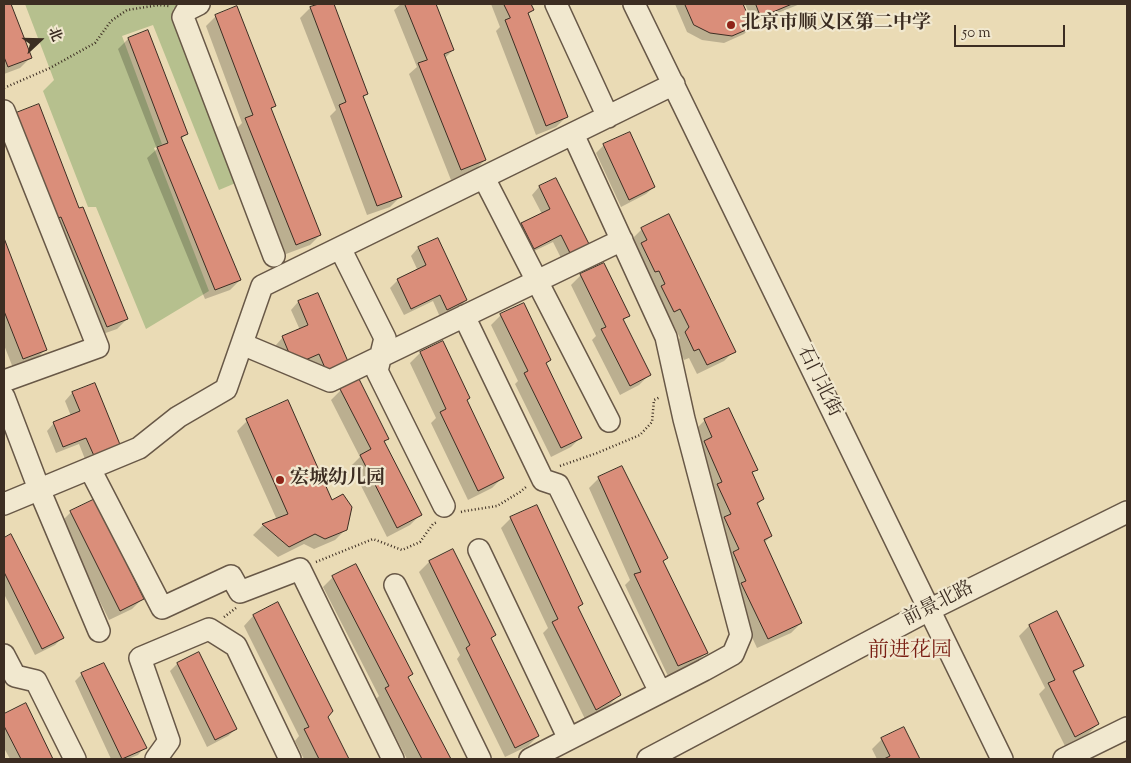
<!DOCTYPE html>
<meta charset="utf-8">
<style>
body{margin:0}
#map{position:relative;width:1131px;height:763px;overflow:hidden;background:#eadbb5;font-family:"Sorts Mill Goudy","Noto Serif SC",serif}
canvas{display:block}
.frame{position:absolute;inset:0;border:5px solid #3c2d22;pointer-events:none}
.north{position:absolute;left:15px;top:15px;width:50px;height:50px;-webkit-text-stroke:4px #f1e8cf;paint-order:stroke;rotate:69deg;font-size:14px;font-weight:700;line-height:20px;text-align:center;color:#3c2d22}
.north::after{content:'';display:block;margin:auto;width:18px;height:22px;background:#3c2d22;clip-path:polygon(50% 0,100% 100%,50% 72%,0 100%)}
.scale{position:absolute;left:954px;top:25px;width:111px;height:22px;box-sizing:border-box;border:2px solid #3c2d22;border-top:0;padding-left:6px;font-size:15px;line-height:18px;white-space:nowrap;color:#3c2d22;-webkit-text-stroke:4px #f1e8cf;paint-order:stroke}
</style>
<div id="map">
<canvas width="1131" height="763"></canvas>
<div class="frame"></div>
<div class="north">北</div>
<div class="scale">50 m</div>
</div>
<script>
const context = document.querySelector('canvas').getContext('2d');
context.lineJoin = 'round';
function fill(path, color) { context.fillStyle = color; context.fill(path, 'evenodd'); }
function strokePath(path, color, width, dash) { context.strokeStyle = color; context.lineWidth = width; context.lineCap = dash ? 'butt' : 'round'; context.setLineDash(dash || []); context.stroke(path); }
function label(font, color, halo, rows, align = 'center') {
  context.font = font + ' "Sorts Mill Goudy","Noto Serif SC",serif'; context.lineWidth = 4.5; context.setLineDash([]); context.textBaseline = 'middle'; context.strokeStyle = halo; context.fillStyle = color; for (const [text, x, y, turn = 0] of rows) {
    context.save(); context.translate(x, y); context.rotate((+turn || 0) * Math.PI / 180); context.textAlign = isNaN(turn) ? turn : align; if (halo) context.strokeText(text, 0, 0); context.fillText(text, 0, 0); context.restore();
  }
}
fill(new Path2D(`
 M25,4H183L173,9L238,182L219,190L153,25L122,36L162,144L154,148L209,291L146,329L96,207H88L43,91L54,80Z`), '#b6c08e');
fill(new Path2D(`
 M4,4H10L30,58L20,68L4,74Z
 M322,4H333L367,93L363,98L400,197L390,207L367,215L330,116L336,110L300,18L310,8Z
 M401,4H434L453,50L445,58L485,160L475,170L451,180L409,74L417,67L394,10Z
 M491,4H530L533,10L527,15L566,117L556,127L536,135L496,31L500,27Z
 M675,4H742L751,27L744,34L724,43L702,40L687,32Z
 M745,4H800L753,23Z
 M216,16L275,106L270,110L320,235L310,245L286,254L236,129L242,123L206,26Z
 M148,32L187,134L181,139L240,280L230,290L205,299L147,158L157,149L118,49L128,39Z
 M7,124L78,210L127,319L117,329L97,336Z
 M604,145L654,187L646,194L621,207L596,153Z
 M555,179L588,246L563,262L553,242L526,255L514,231L522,224L542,214L532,195L539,187Z
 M642,229L734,351L724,361L697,374L689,358L684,360L675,343L680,338L670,318L664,321L632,239Z
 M437,239L466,300L459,308L440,317L433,301L404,315L390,288L398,280L418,271L411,256L418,248Z
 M4,242L45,350L35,360L13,368L4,345Z
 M603,264L628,316L623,321L649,375L639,385L620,395L592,340L596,336L571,285L581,275Z
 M318,294L348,365L320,382L311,361L287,371L276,345L283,337L300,330L291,310L298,302Z
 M501,315L550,360L545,364L581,437L571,447L551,457L515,384L518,381L491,325Z
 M442,343L466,401L502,478L492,488L468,500L431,423L436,418L410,363L420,353Z
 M95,384L120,447L87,464L79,444L56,453L47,431L54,423L71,416L65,401L72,393Z
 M341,390L388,438L384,443L420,515L410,525L387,537L351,466L360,457L331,400Z
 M705,420L756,469L751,474L763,499L757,505L771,536L764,543L801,623L791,633L757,648L732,594L695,430Z
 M247,421L331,502L345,530L335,540L314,549L304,544L278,557L253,535L263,525L277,520L237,431Z
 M599,478L662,562L706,653L696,663L668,676L625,585L630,580L589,488Z
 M71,512L142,599L132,609L109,620L61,522Z
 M511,518L582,603L577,608L619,695L609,705L585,719L543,633L548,628L501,528Z
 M11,536L62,638L55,645L35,655L4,594V539Z
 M453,551L490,639L538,736L528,746L505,757L457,659L460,655L419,572L429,562Z
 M333,577L412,674L408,678L450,759H407L376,699L379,696L323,587Z
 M278,604L326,717L348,759H304L295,741L299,736L244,626L253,616Z
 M1056,613L1082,665L1073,674L1098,724L1088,734L1065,746L1039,694L1045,688L1019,636L1029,626Z
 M198,653L236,729L228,736L207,747L170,671L177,664Z
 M82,674L145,747L138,755L128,759H111L75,681Z
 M25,704L52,759H10L4,748V715Z
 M903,728L918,759H877L872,749L882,739Z`), '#0003');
const building = new Path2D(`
 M4,4H11L32,58L8,67L4,57Z
 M319,4H334L368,94L363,96L402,197L377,206L339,105L346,102L310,7Z
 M405,4H436L454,50L444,54L486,160L461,170L418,63L427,60Z
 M504,4H531L534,10L528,13L568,117L546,126L505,20L510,18Z
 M685,4H743L753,27L732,36L710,33L694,25Z
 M756,4H792L761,17Z
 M237,6L276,106L271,108L321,235L296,245L245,118L253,115L215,15Z
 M148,30L188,134L181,137L241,280L215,290L157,147L168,143L128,38Z
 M39,104L79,208L83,207L128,319L107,327L61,217L55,219L16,113Z
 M630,132L655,187L629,200L603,144Z
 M556,178L590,246L571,255L561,235L534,249L521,223L550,209L539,186Z
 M669,214L736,352L707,365L699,349L694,351L685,332L689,327L680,309L674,312L661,286L665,284L659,271L655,272L641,243L647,240L641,228Z
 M4,238L47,350L23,359L4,311Z
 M438,238L467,300L447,310L440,295L411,309L397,279L426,265L418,247Z
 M604,263L630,316L623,319L651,375L630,386L601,329L606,327L580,274Z
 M318,293L350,366L328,375L319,354L294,365L282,336L308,325L298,301Z
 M524,303L551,360L546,363L582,438L561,448L524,373L528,371L500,314Z
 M443,341L470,398L467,400L504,478L478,491L440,412L446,409L420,352Z
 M359,379L389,439L384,441L422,515L397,528L360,455L371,449L340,389Z
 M95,383L121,447L95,458L86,438L63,447L53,422L80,411L72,392Z
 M288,400L332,500L343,494L352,507L347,530L325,539L315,534L289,547L262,524L288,514L246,419Z
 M729,408L758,470L752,472L764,499L757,503L772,536L764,540L802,623L768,639L741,583L746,581L733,552L739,549L724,517L731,514L717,484L722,482L704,441L712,437L704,419Z
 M622,466L668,558L663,561L708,653L678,666L634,574L641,572L598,477Z
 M95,499L144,599L120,611L70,511Z
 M537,505L583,604L578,607L621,695L596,710L552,622L558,619L510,517Z
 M11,534L64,638L42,649L4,572V538Z
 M453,549L496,635L491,638L539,736L515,748L466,648L470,645L429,561Z
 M356,564L413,674L408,677L451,759H422L385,688L389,686L332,576Z
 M278,602L333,711L328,717L349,759H319L304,729L309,727L253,615Z
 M1057,611L1084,666L1073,671L1099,724L1075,737L1048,683L1055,680L1029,625Z
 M199,652L237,729L215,740L177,663Z
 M104,663L147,748L122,759L81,673Z
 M26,703L53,759H21L4,726V714Z
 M904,727L920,759H884L890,756L881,738Z`);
fill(building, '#da8e7a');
strokePath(building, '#3c2d22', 1);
const minor = new Path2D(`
 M199,4L187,10L183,17L274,256
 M556,4L608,117
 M634,4L1002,759
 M4,111L98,347L4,381
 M484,178L609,421
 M340,248L385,338L377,371L444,506
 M464,316L543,480L558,485L660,692
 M242,344L330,381L622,240
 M4,397L39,489L99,631
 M90,469L162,608L231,576L240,592L300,569L393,759
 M4,504L139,448L178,417L226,389L262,286L674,84
 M479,550L569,739
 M395,585L480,759
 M4,655L15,676L36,681L75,759
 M156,759L169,741L140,658L209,629L236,646L290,759
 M530,759L704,670L733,654L741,635L684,419L666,337L573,134
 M648,759L929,610L1127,512
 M1064,759L1127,728`);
strokePath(minor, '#685847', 24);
strokePath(new Path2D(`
 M4,88L50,68L95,43L111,21L127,10L159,5L169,6
 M560,466L597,453L640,435L652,422L654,400L660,397
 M461,512L465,511L497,506L520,492L526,487
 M316,562L373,539L402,550L420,542L433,524L437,522
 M224,617L236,608`), '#3c2d22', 2.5, [1, 2.5]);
strokePath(minor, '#f1e8cf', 21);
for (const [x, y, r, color] of [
 [731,25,5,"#8f2418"],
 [280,480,5,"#8f2418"]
]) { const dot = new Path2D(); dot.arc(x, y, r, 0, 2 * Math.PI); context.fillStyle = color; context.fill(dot); strokePath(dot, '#f1e8cf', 2); }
label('bold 19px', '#3c2d22', '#f1e8cf', [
 ["北京市顺义区第二中学",741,25],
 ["宏城幼儿园",290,480]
], 'left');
label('19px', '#3c2d22', '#f1e8cf', [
 ["石门北街",818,382,64],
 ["前景北路",939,605,-27]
]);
label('21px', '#7a1f14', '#f1e8cf', [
 ["前进花园",910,652]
]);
</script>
